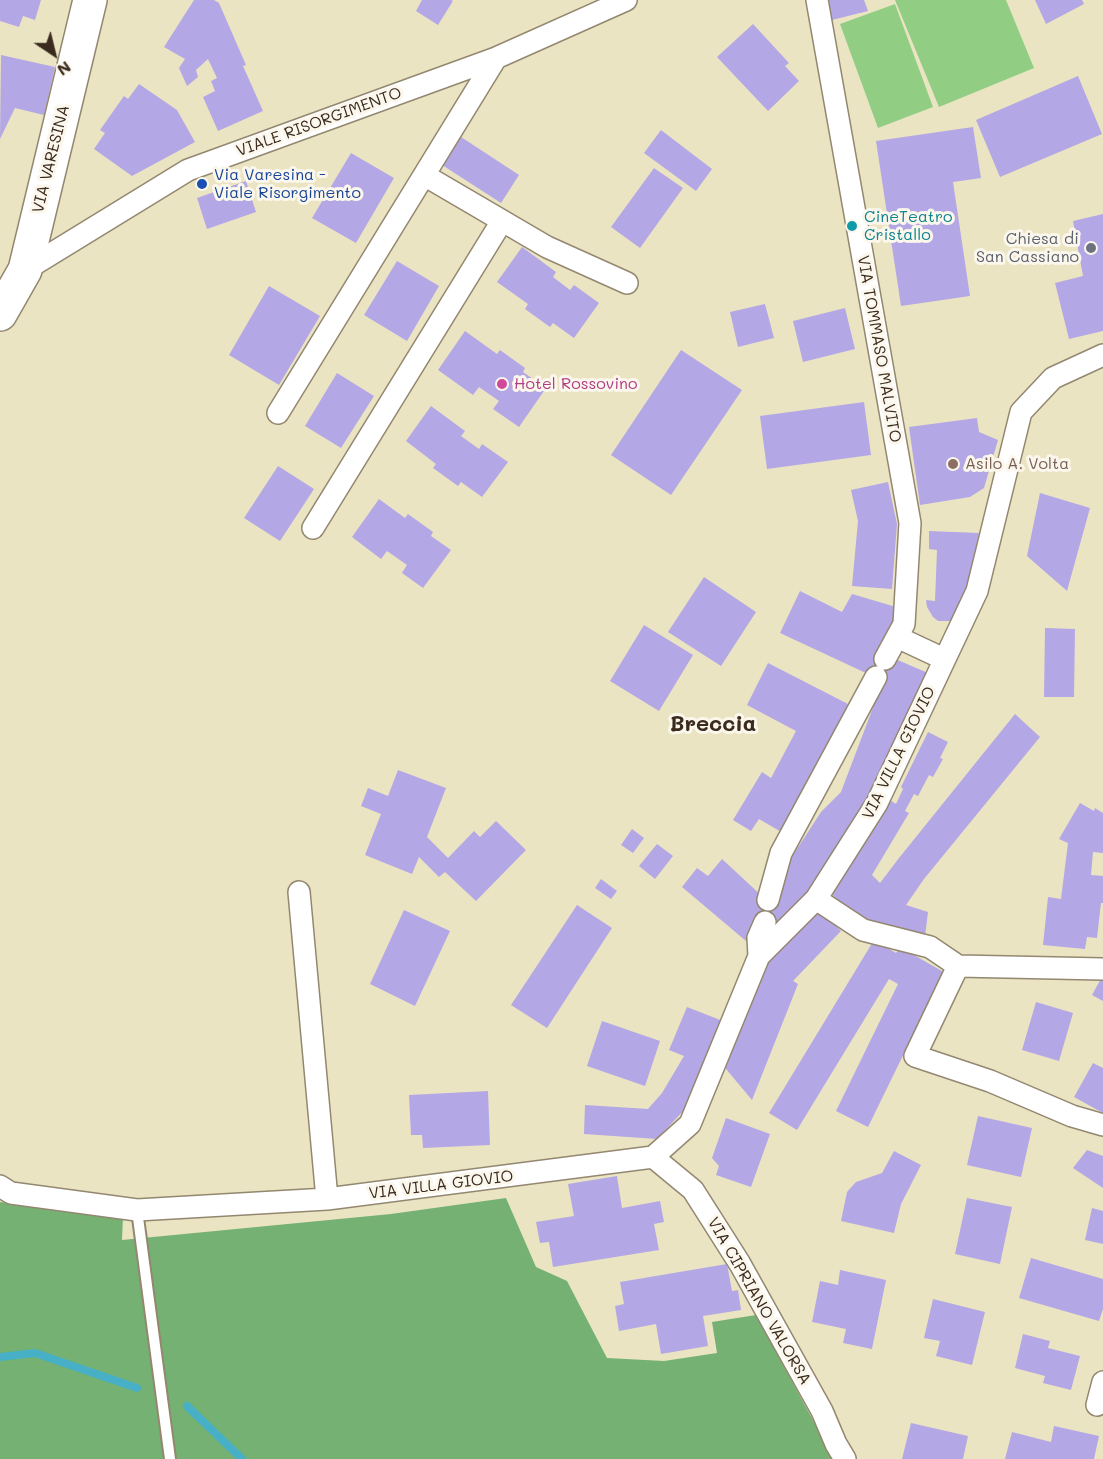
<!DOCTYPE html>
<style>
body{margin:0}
#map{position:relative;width:1103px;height:1459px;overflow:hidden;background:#ebe4c3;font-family:Mali,sans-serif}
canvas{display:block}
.north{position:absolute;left:24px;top:24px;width:60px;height:60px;-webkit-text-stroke:4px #fbf7ec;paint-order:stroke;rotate:145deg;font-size:16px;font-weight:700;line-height:24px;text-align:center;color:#3b2a1e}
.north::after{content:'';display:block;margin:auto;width:21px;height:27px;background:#3b2a1e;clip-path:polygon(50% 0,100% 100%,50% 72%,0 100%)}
</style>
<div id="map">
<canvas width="1103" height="1459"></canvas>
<div class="north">N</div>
</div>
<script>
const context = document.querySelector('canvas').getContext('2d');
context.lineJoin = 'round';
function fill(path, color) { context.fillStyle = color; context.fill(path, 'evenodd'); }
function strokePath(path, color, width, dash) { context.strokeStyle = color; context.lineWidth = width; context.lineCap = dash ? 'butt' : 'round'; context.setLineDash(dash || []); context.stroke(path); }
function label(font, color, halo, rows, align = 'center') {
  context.font = font + ' Mali,sans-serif'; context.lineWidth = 6; context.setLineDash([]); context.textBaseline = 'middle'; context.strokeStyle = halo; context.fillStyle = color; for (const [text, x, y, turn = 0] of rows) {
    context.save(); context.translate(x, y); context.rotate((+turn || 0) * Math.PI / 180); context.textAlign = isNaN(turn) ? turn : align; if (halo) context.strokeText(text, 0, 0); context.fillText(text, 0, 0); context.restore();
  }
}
fill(new Path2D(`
 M895,0H1006L1034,68L939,107Z
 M895,4L933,107L878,128L840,24Z`), '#91ce84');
fill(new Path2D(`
 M506,1198L536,1267L567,1281L607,1358L664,1361L717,1353L712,1322L756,1315L834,1459H0V1202L123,1216L122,1240L391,1214Z`), '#74b172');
strokePath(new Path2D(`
 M0,1357L35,1353L137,1388
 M187,1406L242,1459`), '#47b0c6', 8);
fill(new Path2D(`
 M0,0H41L35,20L23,16L19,27L0,21Z
 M194,0H214L219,3L246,65L243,66L263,111L218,131L203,97L215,91L211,81L217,78L208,59L196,70L198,77L187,86L179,68L185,59L164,47Z
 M422,0H451L453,1L438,25L416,11Z
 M828,0H864L868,11L832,20Z
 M1035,0H1082L1084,4L1046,24Z
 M753,24L789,63L785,66L799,81L768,111L717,57Z
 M1,55L55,67L44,115L15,108L0,139Z
 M1078,76L1102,134L1000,177L976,120Z
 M139,84L177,110L195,142L132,176L94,149L105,133L100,130L124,96L128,99Z
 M973,127L981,178L953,182L970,296L901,306L876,141Z
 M661,130L712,169L696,191L644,153Z
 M458,135L519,175L501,203L439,163Z
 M351,153L394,178L356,243L312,218Z
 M654,168L683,188L640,248L611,227Z
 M246,181L256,212L207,229L197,198Z
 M1103,214V331L1069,339L1055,283L1083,276L1073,221Z
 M522,247L556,272L553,277L570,290L574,285L599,303L574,338L553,323L550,327L525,309L528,304L497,282Z
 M397,261L439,286L407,341L364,315Z
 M269,286L320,316L279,385L229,355Z
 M765,304L774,338L738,347L730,312Z
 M845,308L855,349L803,362L793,321Z
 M465,331L497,354L500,350L525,368L523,372L546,388L519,427L493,409L499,401L479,387L473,395L438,370Z
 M681,350L742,390L671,495L611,455Z
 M337,373L374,396L341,448L305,426Z
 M864,402L871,455L767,469L760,416Z
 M431,406L465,431L461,436L479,449L482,444L508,462L482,497L461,482L458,486L433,468L436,464L406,441Z
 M977,418L979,432L998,440L984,488L970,497L920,505L909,427Z
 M278,466L314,489L280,541L244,518Z
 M888,482L897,524L892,589L852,586L858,521L851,490Z
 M1040,493L1090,508L1067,591L1027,556Z
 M379,499L405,518L408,514L433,532L431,536L451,550L423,588L402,573L407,565L387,551L381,559L352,537Z
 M929,531L979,533L963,602L956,618L950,621H938L933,617L927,607L926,600L935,601L937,550L929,549Z
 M704,577L756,612L721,666L668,632Z
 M800,591L842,612L852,594L896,607L891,635L893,658L928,673L888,767L821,876L780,933L761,921L746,941L682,887L697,868L708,876L722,859L763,897L773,896L793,855L821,812L841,792L883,681L780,633Z
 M644,625L693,655L659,711L610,681Z
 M1045,628L1075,629L1074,697H1044Z
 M768,663L848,704L818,769L783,833L759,819L751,831L733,820L762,772L771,778L796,731L747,705Z
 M1015,714L1040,737L924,879L906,905L928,912L925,937L863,922L828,891L888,799L896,804L903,789L901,787L928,732L948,742L940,758L943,759L933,777L929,775L918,796L914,794L905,811L909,813L872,875L880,883L899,858Z
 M398,770L446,788L427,837L448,858L474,831L480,837L496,821L526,850L476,901L445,872L439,877L419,857L412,874L365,855L381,814L361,806L368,788L388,796Z
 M1080,803L1094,811L1095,808L1103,813V853L1093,852L1091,875L1103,876V903H1101L1097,938L1087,937L1085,949L1043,945L1048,897L1061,899L1068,843L1059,839Z
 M632,829L644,838L633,853L621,845Z
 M657,844L673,856L655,879L639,866Z
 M601,879L617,891L611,899L595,888Z
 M577,905L612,928L547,1028L511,1005Z
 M818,908L841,931L793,981L798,984L752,1100L721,1063L765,964Z
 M404,910L450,931L415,1006L370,984Z
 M874,940L896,953L900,947L947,974L913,1035L868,1127L836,1111L898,984L889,979L797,1130L769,1113Z
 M1103,975V1001L1092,995Z
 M1036,1002L1073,1013L1059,1061L1022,1050Z
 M687,1007L728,1023L687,1107L657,1139L584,1134L585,1105L648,1109L662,1093L684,1056L669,1050Z
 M602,1021L660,1041L645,1086L587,1066Z
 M1093,1063L1103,1068V1113L1074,1097Z
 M488,1091L490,1145L423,1148L422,1135H411L409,1095Z
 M978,1116L1032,1128L1021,1177L967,1165Z
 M726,1118L770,1134L751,1187L716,1175L719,1166L712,1158Z
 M1087,1150L1103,1156V1188L1073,1168Z
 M894,1151L921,1165L901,1204L894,1233L841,1221L847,1192L856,1182L882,1173Z
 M617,1176L622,1208L660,1201L664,1222L654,1224L659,1250L553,1267L549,1242L540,1243L536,1222L574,1216L568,1184Z
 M967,1198L1012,1207L1000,1264L955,1254Z
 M1092,1208L1103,1211V1244L1085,1240Z
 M1031,1258L1103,1279V1309L1099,1321L1019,1298Z
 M727,1264L732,1291L738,1290L741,1310L703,1316L708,1346L661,1354L656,1324L619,1331L615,1306L624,1304L620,1282Z
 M840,1270L886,1280L872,1349L843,1343L846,1329L812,1322L820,1281L838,1285Z
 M933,1299L985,1312L972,1365L936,1356L940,1341L924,1338Z
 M1023,1334L1050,1341L1048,1348L1080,1356L1071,1390L1043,1383L1045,1376L1015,1368Z
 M911,1423L968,1436L963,1459H902Z
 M1054,1426L1099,1436L1094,1459H1005L1012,1432L1051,1442Z`), '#b4a7e5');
const lane = new Path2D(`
 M137,1210L170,1459`);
const street = new Path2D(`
 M817,0L910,523L904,624L885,659
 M424,175L547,247L627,283
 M25,270L188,170L496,58L626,0
 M278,413L496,58
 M313,528L502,221
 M897,637L944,659
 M299,892L327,1199
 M816,899L863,930L930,947L958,966L1103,969
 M768,900L781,853L876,677
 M759,956L816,899L877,803L977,591L1021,412L1053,378L1103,355
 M958,966L915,1056L990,1081L1072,1116L1103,1125
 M653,1157L693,1190L740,1264L822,1411L836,1444L845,1459
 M0,1186L11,1193L137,1210L327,1199L653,1157L690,1124L759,956L758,938L765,922
 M1097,1405L1103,1382`);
const primary = new Path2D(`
 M0,314L25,270L90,0`);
strokePath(lane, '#938770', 14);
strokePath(street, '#938770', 24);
strokePath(primary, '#938770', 36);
strokePath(lane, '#fff', 10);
strokePath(street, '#fff', 21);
strokePath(primary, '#fff', 33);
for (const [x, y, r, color] of [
 [202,184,6,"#1a4fb4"],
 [852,226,6,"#0f9aa8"],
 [1091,248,6,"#6b7280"],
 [502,384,6,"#d1479c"],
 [953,464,6,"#8d6e63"]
]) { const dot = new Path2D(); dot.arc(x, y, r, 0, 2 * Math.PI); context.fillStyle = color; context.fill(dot); strokePath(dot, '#fbf7ec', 2); }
label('16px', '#3b2a1e', '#fbf7ec', [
 ["VIALE RISORGIMENTO",319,122,-20],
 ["VIA VARESINA",51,159,-76],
 ["VIA TOMMASO MALVITO",879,349,80],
 ["VIA VILLA GIOVIO",899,753,-64],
 ["VIA VILLA GIOVIO",441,1185,-7],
 ["VIA CIPRIANO VALORSA",759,1301,60]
]);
label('16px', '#164399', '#fbf7ec', [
 ["Via Varesina -",214,175],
 ["Viale Risorgimento",214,193]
], 'left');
label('16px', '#0d838f', '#fbf7ec', [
 ["CineTeatro",864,217],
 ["Cristallo",864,235]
], 'left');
label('16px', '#5b616d', '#fbf7ec', [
 ["Chiesa di",1079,239],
 ["San Cassiano",1079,257]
], 'right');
label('16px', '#b23c85', '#fbf7ec', [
 ["Hotel Rossovino",514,384]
], 'left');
label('16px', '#785e54', '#fbf7ec', [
 ["Asilo A. Volta",965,464]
], 'left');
label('bold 22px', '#3b2a1e', '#fbf7ec', [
 ["Breccia",713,724]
]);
</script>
